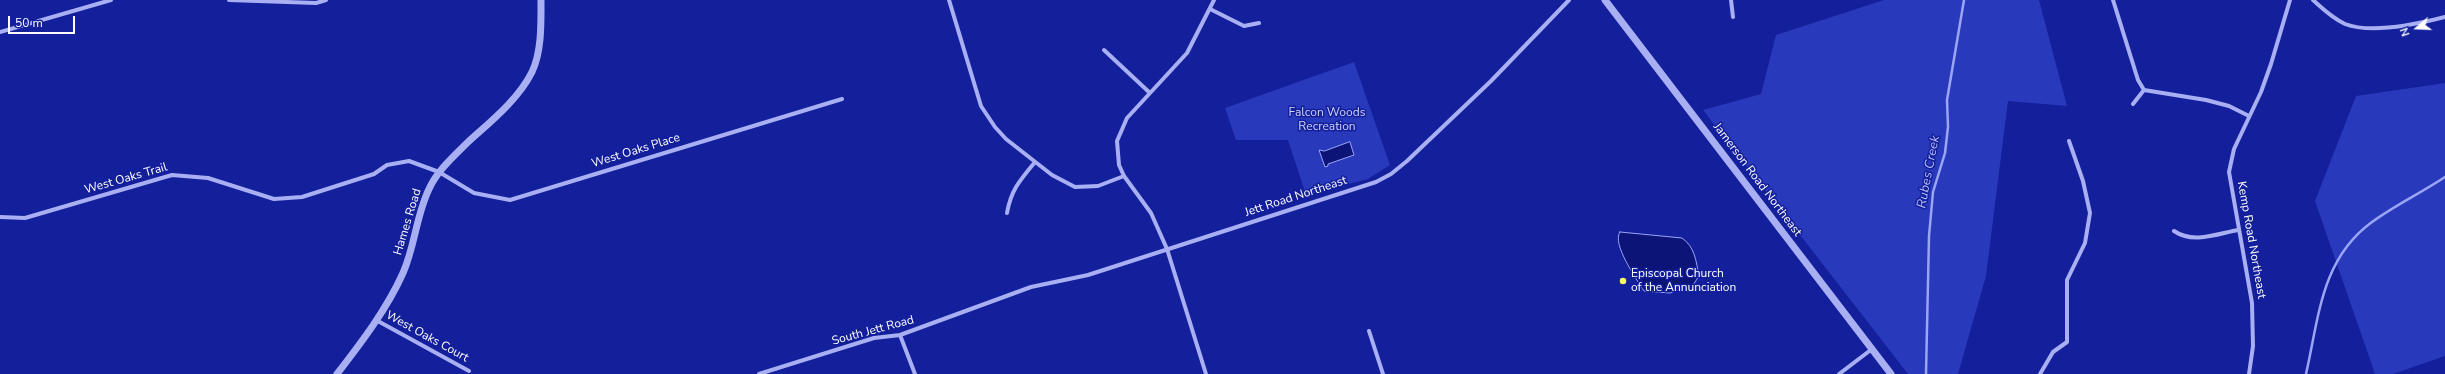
<!DOCTYPE html>
<style>
body{margin:0}
#map{position:relative;width:2445px;height:374px;overflow:hidden;background:#131f9b;font-family:"Nunito Sans",sans-serif}
canvas{display:block}
.north{position:absolute;left:2397px;top:8px;width:40px;height:40px;-webkit-text-stroke:3px #131f9b;paint-order:stroke;rotate:251deg;font-size:11px;font-weight:700;line-height:16px;text-align:center;color:#fff}
.north::after{content:'';display:block;margin:auto;width:14px;height:18px;background:#fff;clip-path:polygon(50% 0,100% 100%,50% 72%,0 100%)}
.scale{position:absolute;left:8px;top:16px;width:67px;height:18px;box-sizing:border-box;border:2px solid #fff;border-top:0;padding-left:5px;font-size:12px;line-height:14px;white-space:nowrap;color:#fff;-webkit-text-stroke:3px #131f9b;paint-order:stroke}
</style>
<div id="map">
<canvas width="2445" height="374"></canvas>
<div class="north">N</div>
<div class="scale">50 m</div>
</div>
<script>
const context = document.querySelector('canvas').getContext('2d');
context.lineJoin = 'round';
function fill(path, color) { context.fillStyle = color; context.fill(path, 'evenodd'); }
function strokePath(path, color, width, dash) { context.strokeStyle = color; context.lineWidth = width; context.lineCap = dash ? 'butt' : 'round'; context.setLineDash(dash || []); context.stroke(path); }
function label(font, color, halo, rows, align = 'center') {
  context.font = font + ' "Nunito Sans",sans-serif'; context.lineWidth = 3; context.setLineDash([]); context.textBaseline = 'middle'; context.strokeStyle = halo; context.fillStyle = color; for (const [text, x, y, turn = 0] of rows) {
    context.save(); context.translate(x, y); context.rotate((+turn || 0) * Math.PI / 180); context.textAlign = isNaN(turn) ? turn : align; if (halo) context.strokeText(text, 0, 0); context.fillText(text, 0, 0); context.restore();
  }
}
fill(new Path2D(`
 M1884,0H2039L2067,106L2008,101L1986,276L1958,374H1908L1703,110L1761,94L1776,35Z
 M1354,62L1390,165L1368,179L1306,195L1288,140H1236L1225,108Z
 M2445,83V356L2393,374H2375L2315,201L2356,96Z`), '#2939bb');
const water = new Path2D(`
 M1350,142L1354,155L1328,164V166L1325,167L1319,150L1324,151Z
 M1620,232L1682,238C1695,247 1696,261 1699,276L1693,285L1670,293L1644,291C1637,280 1611,243 1620,232Z`);
fill(water, '#0c1477');
strokePath(water, '#9aa5f6', 1);
strokePath(new Path2D(`
 M1926,374L1929,236L1933,192L1945,153L1948,127L1947,100L1964,0
 M2306,374C2319,317 2321,259 2372,222C2395,205 2421,193 2445,177`), '#9aa5f6', 2.5);
strokePath(new Path2D(`
 M229,0L316,3L326,0
 M949,0L981,106L995,127L1006,139L1052,175L1075,187L1098,186L1124,176
 M1731,0L1733,17
 M2113,0L2138,80L2144,90L2206,100L2229,106L2249,116
 M2313,0C2323,9 2332,18 2345,24C2371,34 2418,24 2445,17
 M1210,9L1244,26L1259,23
 M0,32L111,0
 M1104,50L1150,93
 M2133,104L2144,90
 M1007,213C1011,190 1020,180 1035,162
 M0,217L25,218L172,175L208,178L274,199L302,197L374,174L387,165L409,161L439,172L474,193L510,200L842,99
 M2174,231C2193,244 2217,234 2238,230
 M376,320L469,371
 M1369,331L1383,374
 M900,335L915,374
 M759,374L874,338L900,335L1031,287L1088,275L1376,182L1391,174L1407,161L1491,81L1569,0
 M1206,374L1167,249L1151,213L1124,176L1119,165L1117,141L1127,118L1187,53L1214,0
 M1839,374L1872,349
 M2040,374L2053,352L2067,342V280L2085,243L2090,213L2083,181L2069,141
 M2249,374L2253,346L2252,303L2229,172L2234,149L2261,92L2271,64L2290,0`), '#a8b0f3', 4);
strokePath(new Path2D(`
 M1605,0L1891,374
 M337,374C361,343 387,309 403,273C415,246 416,216 429,189C437,171 453,157 467,143C490,122 518,100 532,72C542,51 541,22 541,0`), '#a8b0f3', 7);
for (const [x, y, r, color] of [
 [1623,281,4,"#f6ff6a"]
]) { const dot = new Path2D(); dot.arc(x, y, r, 0, 2 * Math.PI); context.fillStyle = color; context.fill(dot); strokePath(dot, '#131f9b', 1.5); }
label('12px', '#d0d5fd', '#131f9b', [
 ["Falcon Woods",1327,113],
 ["Recreation",1327,127]
]);
label('12px', '#fff', '#131f9b', [
 ["West Oaks Place",636,151,-17],
 ["West Oaks Trail",126,179,-16],
 ["Jamerson Road Northeast",1757,180,53],
 ["Jett Road Northeast",1296,197,-18],
 ["Hames Road",408,222,-73],
 ["Kemp Road Northeast",2251,240,80],
 ["South Jett Road",873,331,-15],
 ["West Oaks Court",427,337,29]
]);
label('12px', '#fff', '#131f9b', [
 ["Episcopal Church",1631,274],
 ["of the Annunciation",1631,288]
], 'left');
label('italic 13px', '#b5bcfa', '#131f9b', [
 ["Rubes Creek",1929,172,-79]
]);
</script>
